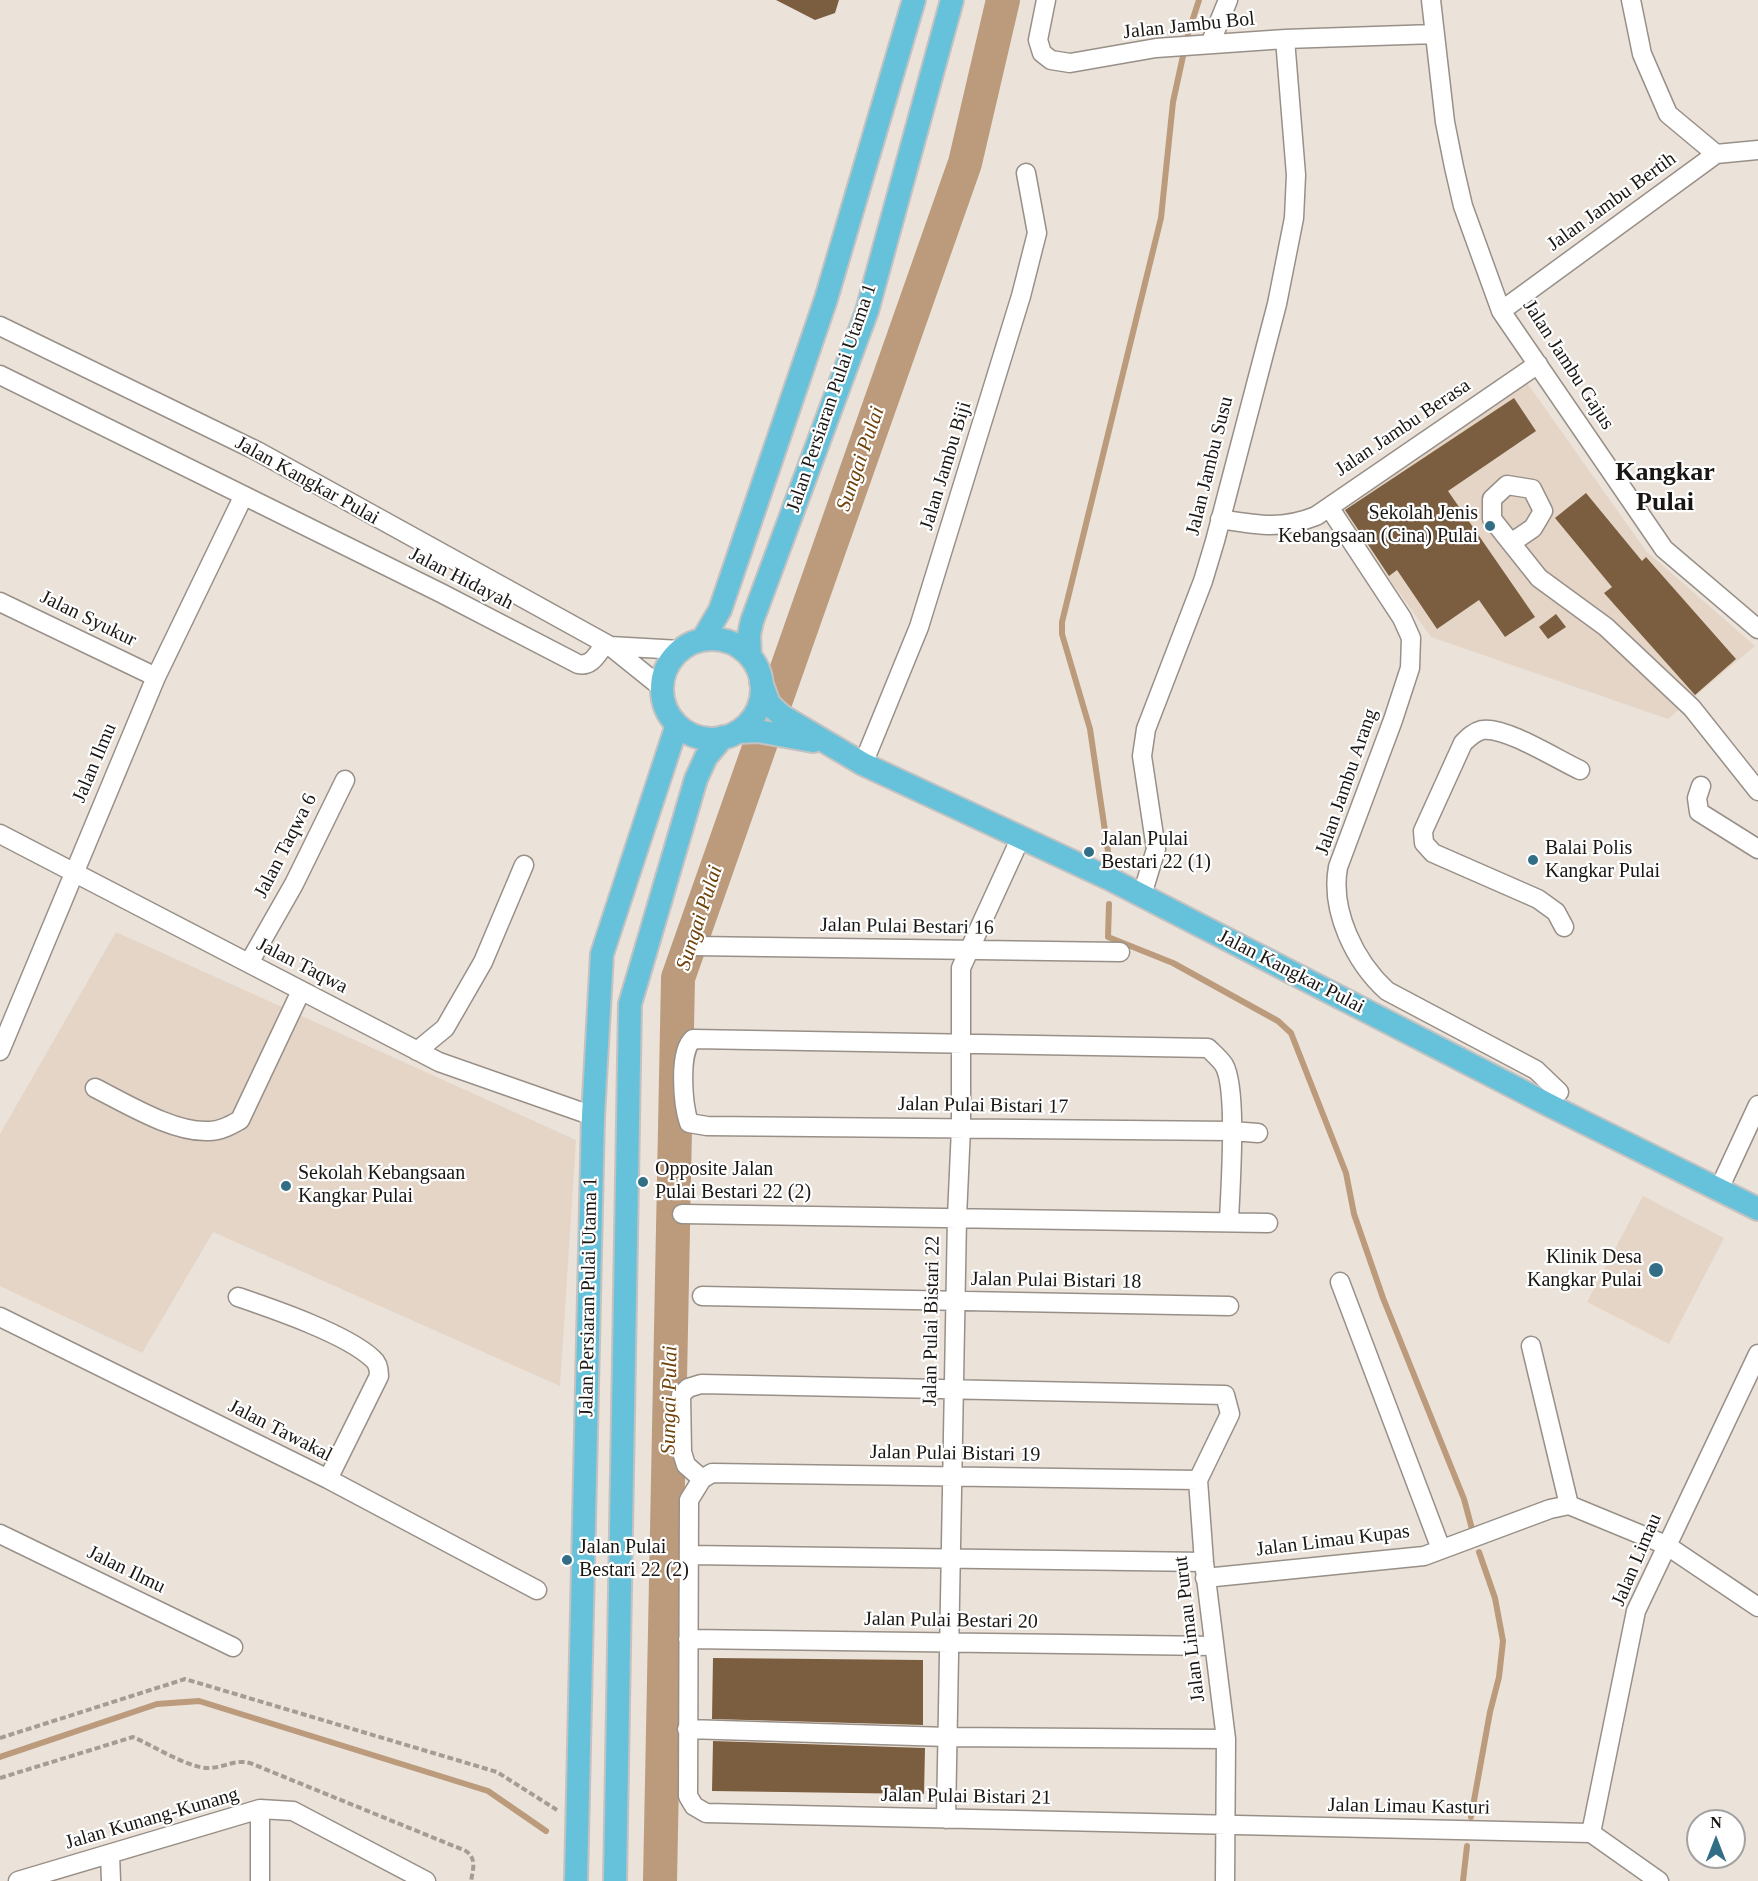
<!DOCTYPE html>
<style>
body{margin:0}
#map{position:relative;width:1758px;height:1881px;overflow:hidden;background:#ebe2d9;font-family:Georgia,serif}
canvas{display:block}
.north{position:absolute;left:1686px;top:1809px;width:60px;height:60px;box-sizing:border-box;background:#fff;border:2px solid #a3a2a1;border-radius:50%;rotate:0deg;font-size:16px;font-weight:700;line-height:24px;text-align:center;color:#191613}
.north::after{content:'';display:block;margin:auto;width:21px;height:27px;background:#326f86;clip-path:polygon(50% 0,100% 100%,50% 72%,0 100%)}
</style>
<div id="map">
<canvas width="1758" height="1881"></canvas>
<div class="north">N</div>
</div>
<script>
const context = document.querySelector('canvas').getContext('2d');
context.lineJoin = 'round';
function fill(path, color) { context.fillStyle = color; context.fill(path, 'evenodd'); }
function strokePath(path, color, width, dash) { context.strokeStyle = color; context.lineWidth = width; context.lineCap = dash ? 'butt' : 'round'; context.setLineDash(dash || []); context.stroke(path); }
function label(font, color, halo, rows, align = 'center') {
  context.font = font + ' Georgia,serif'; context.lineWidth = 4.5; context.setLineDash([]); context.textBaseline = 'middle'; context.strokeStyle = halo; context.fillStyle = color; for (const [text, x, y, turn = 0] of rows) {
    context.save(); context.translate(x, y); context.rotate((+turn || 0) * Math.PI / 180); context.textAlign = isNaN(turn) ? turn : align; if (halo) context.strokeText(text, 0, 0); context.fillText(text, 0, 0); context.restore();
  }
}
fill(new Path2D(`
 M1520,373L1646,551L1755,646L1668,719L1431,637L1334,501Z
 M116,932L576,1140L560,1386L213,1232L142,1353L0,1286V1134Z
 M1643,1196L1724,1238L1669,1344L1587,1302Z`), '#e4d5c7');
strokePath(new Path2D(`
 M1188,34L1199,0
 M1111,872L1090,729L1062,634V622L1161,218L1173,102L1183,56
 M1109,904L1108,937L1173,963L1278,1021L1291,1033L1346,1173L1354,1214L1383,1298L1464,1499L1472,1529
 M0,1757L157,1704L199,1701L488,1791L546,1831
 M1471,1817L1490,1712L1499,1677L1503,1641L1495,1598L1479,1552
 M1463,1881L1467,1846`), '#bb9b7c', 6);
strokePath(new Path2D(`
 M660,1881L678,978L965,163L1003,0`), '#bb9b7c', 34);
fill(new Path2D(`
 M776,0H839L835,13L815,20Z
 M1514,398L1536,431L1448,491L1535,617L1505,637L1479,600L1437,629L1397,570L1389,576L1345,510Z
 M1586,493L1642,561L1646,557L1736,659L1695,695L1604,593L1612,587L1555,518Z
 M1556,614L1566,627L1548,639L1539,627Z
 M713,1658L923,1660V1725L712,1719Z
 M713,1741L925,1748L924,1794L712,1791Z`), '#7b5e40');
const minor = new Path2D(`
 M1046,0L1038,40L1042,53L1051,60L1070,63L1156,48L1285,39L1435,34
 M1431,0L1445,122L1454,167L1463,206L1501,311L1664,549L1758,629
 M1631,0L1642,54L1668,114L1716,154
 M1210,44L1228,0
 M1501,311L1716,154L1758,150
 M0,326L257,451L610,646L661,687
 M0,375L441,593L578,664C592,667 597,654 605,644
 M1329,507L1402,618L1411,638L1410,668L1393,720L1338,867C1330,911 1355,962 1387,991L1536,1070L1559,1092
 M1220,519C1257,525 1281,530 1316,516L1538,364
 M1511,543L1533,528L1543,511L1532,489L1507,485L1492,499V519L1539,578L1606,627L1692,708L1758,791
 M0,602L156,677
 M610,646L680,650
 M863,764L919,627L1021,296L1037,233L1026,173
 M1701,786L1697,798L1699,812L1758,849
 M0,834L439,1062L593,1116
 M1142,895L1156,849L1142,756L1146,729L1203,581L1215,541L1277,304L1294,218L1296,175L1285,39
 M1564,927L1556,912L1538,899L1433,853L1424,843L1423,831L1463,743C1469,737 1474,732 1482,730C1505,726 1558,760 1580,770
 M694,946L1120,952
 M249,963L294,884L345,780
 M0,1051L156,677L243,497
 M417,1051L445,1028L483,962L524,865
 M95,1088C127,1104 174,1133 209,1131C221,1131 231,1125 240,1120L301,991
 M1719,1189L1758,1105
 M682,1214L1268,1223
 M1229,1222C1230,1190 1238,1089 1224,1065C1220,1059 1213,1053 1208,1048L693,1039C678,1052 683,1105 689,1123L707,1126L1231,1131L1258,1133
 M1340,1282L1441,1549
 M702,1296L1229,1306
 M238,1297C273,1309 347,1334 373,1359C378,1363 379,1369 379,1376L328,1479
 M0,1317L328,1479L537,1590
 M1531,1346L1569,1505
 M702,1479L686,1465L682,1452L681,1395L688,1388L701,1384L1225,1395L1230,1414L1198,1480L1204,1562L1226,1739L1225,1881
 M1198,1480L712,1473L702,1479L689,1500L688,1796L694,1806L706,1813L1591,1833
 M0,1534L233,1647
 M689,1555L1204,1562
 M1205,1578L1424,1556L1550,1509L1569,1505L1666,1545L1758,1607
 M688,1639L1214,1646
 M687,1729L948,1737L1226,1739
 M946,1819L957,1217L961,1128V968L1021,837
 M1591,1833L1636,1611L1758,1354
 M1591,1833L1659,1881
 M110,1854L111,1881
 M18,1881L260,1809L293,1811L426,1881
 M260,1881V1809`);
const major = new Path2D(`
 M703,639L720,610L826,299L914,0
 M662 689a50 50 0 1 1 100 0a50 50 0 1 1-100 0Z
 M750,656L749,635L752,621L867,311L952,0
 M761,682L769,704L782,716L863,764L1110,879L1553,1107L1758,1209
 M737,732L758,731L813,741
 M576,1881L593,1116L602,954L677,725
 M615,1881L630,1004L696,779L706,757L723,737`);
strokePath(minor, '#989088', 21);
strokePath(major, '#c3c2c2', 26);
strokePath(new Path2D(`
 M0,1738L185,1679L497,1772L557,1810
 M0,1778L133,1737C152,1745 188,1768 208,1768C224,1768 234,1759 250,1763L466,1851C477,1859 473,1869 471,1881`), '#a49d96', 4, [6, 3]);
strokePath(minor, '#fff', 18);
strokePath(major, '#66c2da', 22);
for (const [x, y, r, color] of [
 [1490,526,6,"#326f86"],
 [1089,852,6,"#326f86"],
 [1533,860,6,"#326f86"],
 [643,1182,6,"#326f86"],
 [286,1186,6,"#326f86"],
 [1656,1270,8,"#326f86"],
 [567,1560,6,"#326f86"]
]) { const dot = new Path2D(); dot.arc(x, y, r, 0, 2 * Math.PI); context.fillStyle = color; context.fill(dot); strokePath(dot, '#fff', 2); }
label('20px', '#191613', '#fff', [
 ["Jalan Jambu Bol",1189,26,-6],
 ["Jalan Jambu Bertih",1612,202,-36],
 ["Jalan Jambu Gajus",1568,365,57],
 ["Jalan Persiaran Pulai Utama 1",832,398,-71],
 ["Jalan Jambu Berasa",1403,428,-34],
 ["Jalan Jambu Biji",946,466,-73],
 ["Jalan Jambu Susu",1210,466,-76],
 ["Jalan Kangkar Pulai",307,481,29],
 ["Jalan Hidayah",461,579,27],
 ["Jalan Syukur",88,619,26],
 ["Jalan Ilmu",95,763,-67],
 ["Jalan Jambu Arang",1347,782,-71],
 ["Jalan Taqwa 6",286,846,-63],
 ["Jalan Pulai Bestari 16",907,927,1],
 ["Jalan Taqwa",302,966,27],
 ["Jalan Kangkar Pulai",1291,972,27],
 ["Jalan Pulai Bistari 17",983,1106,1],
 ["Jalan Pulai Bistari 18",1056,1281,1],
 ["Jalan Persiaran Pulai Utama 1",589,1297,-89],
 ["Jalan Pulai Bistari 22",932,1321,-89],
 ["Jalan Tawakal",280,1431,27],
 ["Jalan Pulai Bistari 19",955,1454,1],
 ["Jalan Limau Kupas",1333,1541,-7],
 ["Jalan Limau",1637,1560,-67],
 ["Jalan Ilmu",126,1570,26],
 ["Jalan Pulai Bestari 20",951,1621,1],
 ["Jalan Limau Purut",1190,1629,-97],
 ["Jalan Pulai Bistari 21",966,1797,1],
 ["Jalan Limau Kasturi",1409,1807,1],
 ["Jalan Kunang-Kunang",152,1819,-16]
]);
label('20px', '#191613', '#fff', [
 ["Sekolah Jenis",1478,514,"right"],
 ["Kebangsaan (Cina) Pulai",1478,537,"right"],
 ["Jalan Pulai",1101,840],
 ["Bestari 22 (1)",1101,863],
 ["Balai Polis",1545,849],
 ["Kangkar Pulai",1545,872],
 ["Opposite Jalan",655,1170],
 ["Pulai Bestari 22 (2)",655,1193],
 ["Sekolah Kebangsaan",298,1174],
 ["Kangkar Pulai",298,1197],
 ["Klinik Desa",1642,1258,"right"],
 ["Kangkar Pulai",1642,1281,"right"],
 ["Jalan Pulai",579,1548],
 ["Bestari 22 (2)",579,1571]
], 'left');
label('italic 21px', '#6d420b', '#fff', [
 ["Sungai Pulai",861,459,-71],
 ["Sungai Pulai",700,918,-72],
 ["Sungai Pulai",670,1400,-89]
]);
label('bold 26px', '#191613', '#fff', [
 ["Kangkar",1665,473],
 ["Pulai",1665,503]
]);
</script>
